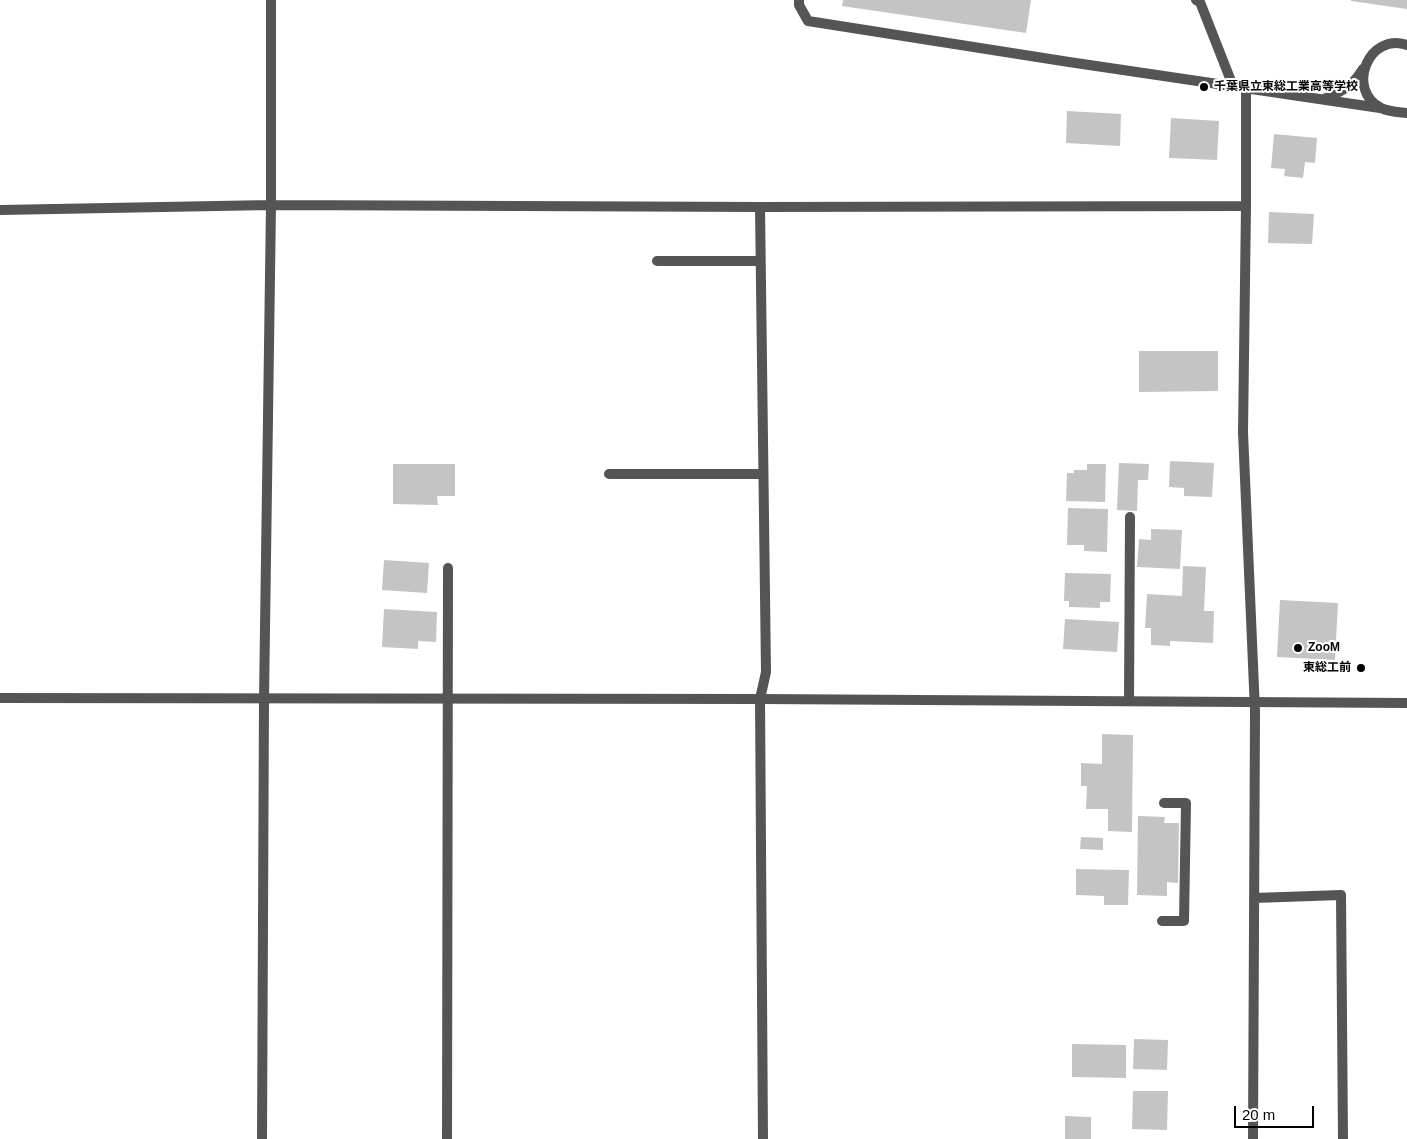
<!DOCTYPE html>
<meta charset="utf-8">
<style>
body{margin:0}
#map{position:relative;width:1407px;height:1139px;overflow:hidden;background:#fff;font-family:Arial,sans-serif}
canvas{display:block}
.scale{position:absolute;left:1234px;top:1106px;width:80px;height:22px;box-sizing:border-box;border:2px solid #000;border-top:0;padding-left:6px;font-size:15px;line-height:18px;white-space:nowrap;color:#000;-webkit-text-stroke:4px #fff;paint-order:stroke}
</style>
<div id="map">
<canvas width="1407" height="1139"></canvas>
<div class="scale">20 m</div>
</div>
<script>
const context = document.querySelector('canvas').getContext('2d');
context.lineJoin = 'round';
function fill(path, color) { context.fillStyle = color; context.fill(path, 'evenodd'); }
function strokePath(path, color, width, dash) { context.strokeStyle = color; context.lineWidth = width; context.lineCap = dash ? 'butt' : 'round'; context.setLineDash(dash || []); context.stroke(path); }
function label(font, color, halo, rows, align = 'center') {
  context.font = font + ' Arial,"Noto Sans JP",sans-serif'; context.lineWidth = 4; context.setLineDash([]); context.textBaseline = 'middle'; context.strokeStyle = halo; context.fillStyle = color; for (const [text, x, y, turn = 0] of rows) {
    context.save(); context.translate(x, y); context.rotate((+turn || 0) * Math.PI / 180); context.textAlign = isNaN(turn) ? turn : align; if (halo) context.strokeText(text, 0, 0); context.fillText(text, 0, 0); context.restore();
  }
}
fill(new Path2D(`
 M843,0H1031L1026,33L842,6Z
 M1351,0H1407V9L1351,1Z
 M1067,111L1121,114L1120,146L1066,143Z
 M1171,118L1219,121L1217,160L1169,158Z
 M1274,134L1317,138L1315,163L1305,162L1303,178L1284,176L1285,169L1271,168Z
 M1269,212L1314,214L1312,244L1268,243Z
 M1139,351H1218V391L1139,392Z
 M1170,461L1214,463L1212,497L1184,496V488L1169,487Z
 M1119,463L1149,464L1148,480H1138L1137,511L1117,510Z
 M393,464H455V496H437L438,505L393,504Z
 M1087,464H1106L1105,502L1066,501L1067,473H1074V470H1087Z
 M1068,508L1108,509L1107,552L1084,551V545H1067Z
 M1151,529L1182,530L1180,569L1137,567L1139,539L1151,540Z
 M384,560L429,563L427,593L382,590Z
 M1183,566L1206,567L1204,611H1214L1213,643L1170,641V646L1151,645V628H1145L1147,594L1182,596Z
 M1065,573L1111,574L1110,602H1100V608L1069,607V601H1064Z
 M1280,600L1338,603L1335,660L1277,657Z
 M384,609L437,612L436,642L418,641V649L382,647Z
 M1065,619L1119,622L1117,652L1063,649Z
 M1102,734L1133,735L1132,832L1108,831V809H1086L1087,786H1081V763L1102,764Z
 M1138,816L1165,817L1164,823H1179L1178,883L1167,882V896L1137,895Z
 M1081,837L1103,838V850L1080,849Z
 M1076,869L1129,870L1128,905H1104V896L1076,895Z
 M1134,1039L1168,1040L1167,1070L1133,1069Z
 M1072,1044L1126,1045V1078L1072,1077Z
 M1133,1091H1168L1167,1130L1132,1129Z
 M1065,1116L1091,1117V1139H1065Z`), '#c4c4c4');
strokePath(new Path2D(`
 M799,0V5L808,21L1069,62L1380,108
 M1196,0L1200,2L1233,86
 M1407,45C1369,32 1345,89 1381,108C1389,112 1398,112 1407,113
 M1324,99C1344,90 1351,88 1363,69
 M760,207L1246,206V88
 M657,261H760
 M609,474H763
 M1129,701L1130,517
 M1162,921H1184L1186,803H1164
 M447,1139L448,568`), '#555', 10);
strokePath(new Path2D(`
 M1246,206L1243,432L1255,711L1253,1139
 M0,210L271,205L760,207L766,672L760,699L763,1139
 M1254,898L1341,895L1343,1139
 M262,1139L264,699L271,205V0`), '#555', 10);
strokePath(new Path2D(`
 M0,698L760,699L1407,703`), '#555', 10);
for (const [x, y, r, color] of [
 [1204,87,5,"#000"],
 [1298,648,5,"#000"],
 [1361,668,5,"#000"]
]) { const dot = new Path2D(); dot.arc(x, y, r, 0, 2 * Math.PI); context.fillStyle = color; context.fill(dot); strokePath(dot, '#fff', 2); }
label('bold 12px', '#000', '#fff', [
 ["千葉県立東総工業高等学校",1214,87],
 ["ZooM",1308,648],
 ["東総工前",1351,668,"right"]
], 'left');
</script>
